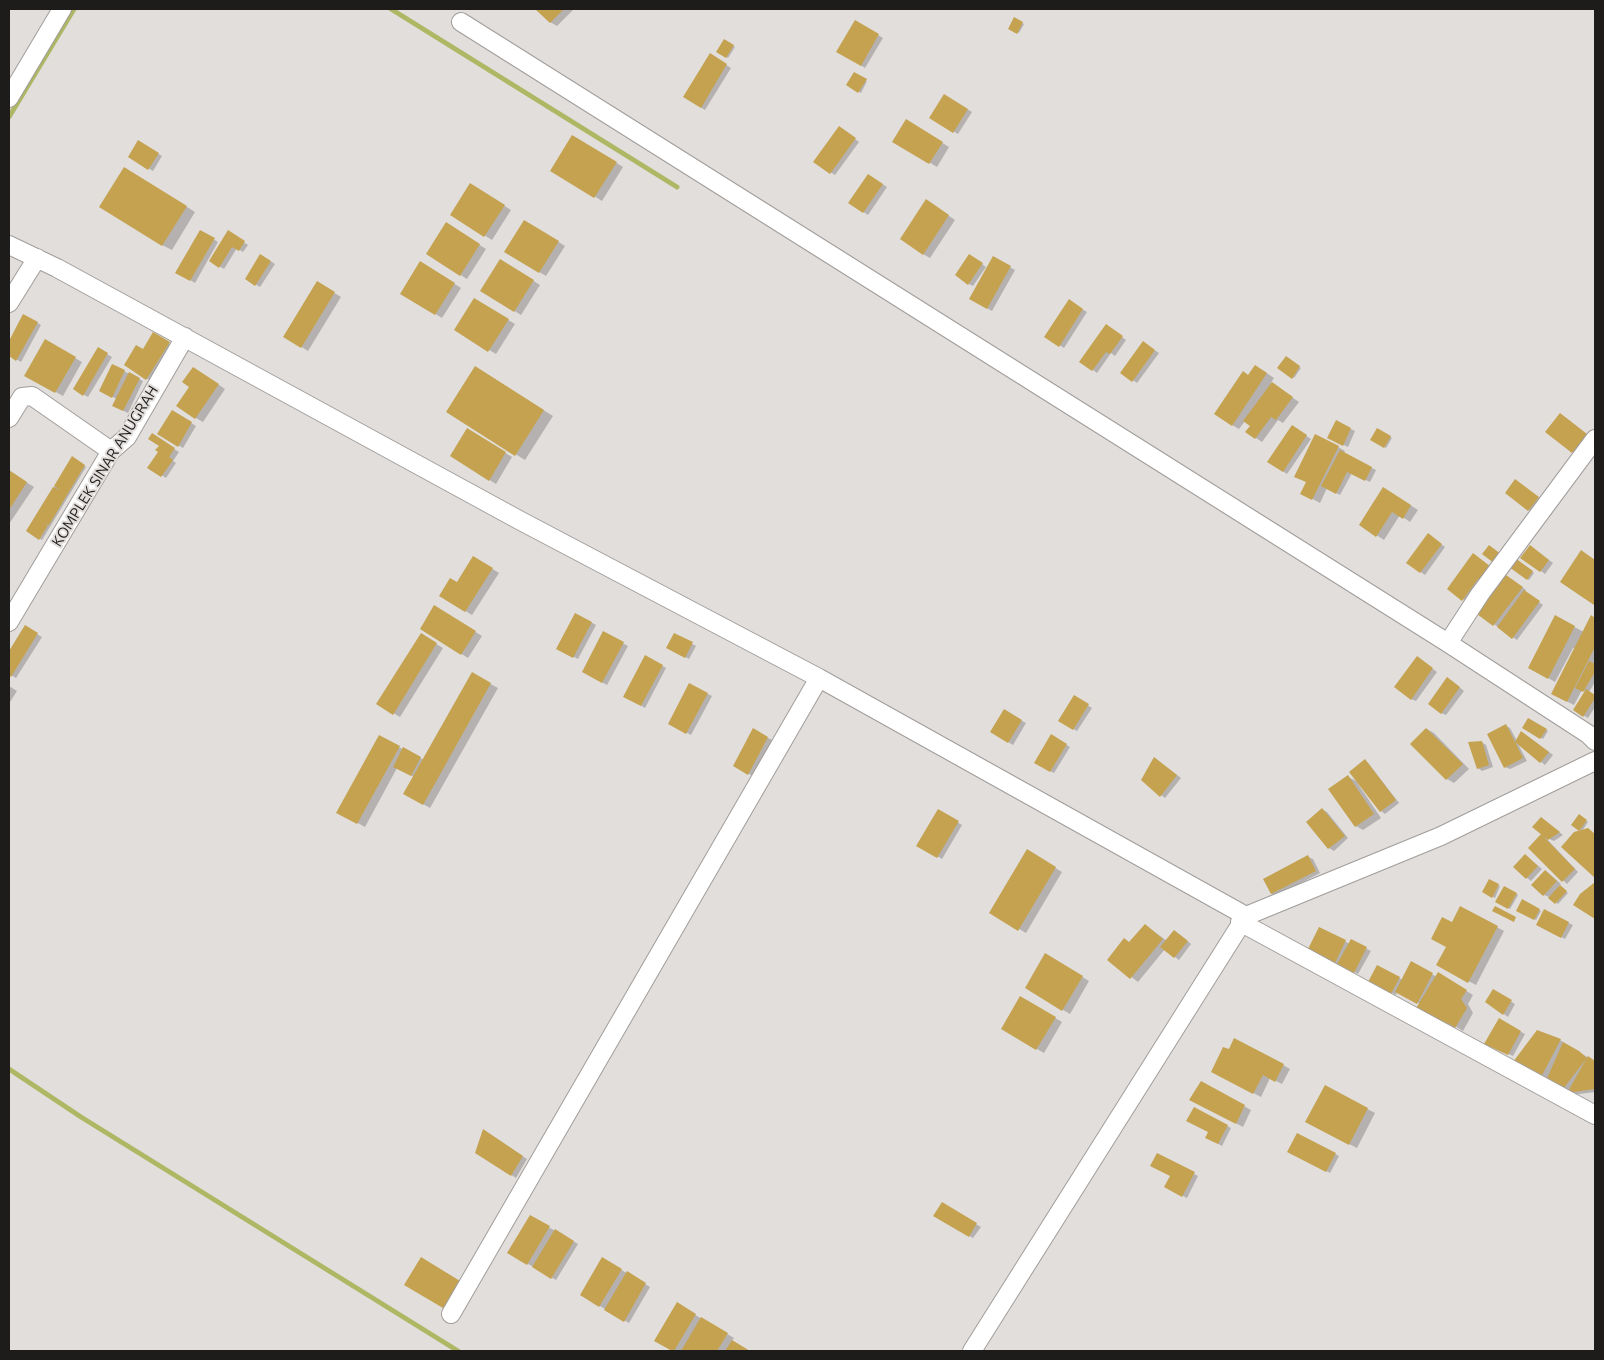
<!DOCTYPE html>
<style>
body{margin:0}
#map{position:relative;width:1604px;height:1360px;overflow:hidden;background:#e1dedc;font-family:Ubuntu,sans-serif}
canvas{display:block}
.frame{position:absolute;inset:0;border:10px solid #1d1c1b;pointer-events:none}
</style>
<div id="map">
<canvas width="1604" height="1360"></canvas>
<div class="frame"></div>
</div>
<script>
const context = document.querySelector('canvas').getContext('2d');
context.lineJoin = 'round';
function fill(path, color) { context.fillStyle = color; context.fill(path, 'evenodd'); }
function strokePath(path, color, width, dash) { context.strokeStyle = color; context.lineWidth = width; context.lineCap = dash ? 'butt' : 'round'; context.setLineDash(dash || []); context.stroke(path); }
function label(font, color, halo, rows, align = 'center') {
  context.font = font + ' Ubuntu,sans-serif'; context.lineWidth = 4; context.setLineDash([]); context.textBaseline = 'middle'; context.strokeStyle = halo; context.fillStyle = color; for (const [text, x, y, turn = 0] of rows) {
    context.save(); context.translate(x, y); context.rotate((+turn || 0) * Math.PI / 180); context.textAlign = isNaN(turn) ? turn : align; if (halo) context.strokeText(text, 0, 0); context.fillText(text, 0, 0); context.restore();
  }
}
fill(new Path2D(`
 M537,9H574L557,26L550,22Z
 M1015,19L1024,24L1019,33L1010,28Z
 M855,22L883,38L865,68L838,51Z
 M724,41L735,47L728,58L718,52Z
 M710,55L731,68L705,110L684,97Z
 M855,74L867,81L861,93L848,85Z
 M944,95L972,112L958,134L931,118Z
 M906,121L949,147L937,167L894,141Z
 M843,130L859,142L835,175L815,162Z
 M573,136L623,167L602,201L552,170Z
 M139,142L162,156L153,171L129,157Z
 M134,174L195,212L172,250L162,245Z
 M873,178L887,187L868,215L850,203Z
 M471,185L511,210L492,240L452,215Z
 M933,205L955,220L930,258L923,254Z
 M525,221L565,246L546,276L506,252Z
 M446,224L486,249L467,279L427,254Z
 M200,231L218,242L195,283L177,272Z
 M228,232L248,245L243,252L237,248L224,269L210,260Z
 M261,255L275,264L260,287L246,279Z
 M974,258L986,267L973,286L969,284Z
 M994,258L1015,270L992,311L971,299Z
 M500,260L540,285L521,315L481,290Z
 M428,267L461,288L442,318L402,293Z
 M318,283L341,297L308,351L285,336Z
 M475,300L515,324L496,354L456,330Z
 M1069,301L1087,312L1064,348L1046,337Z
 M24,315L41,325L21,362L9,355V343Z
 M1110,328L1126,340L1115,356L1111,353L1097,373L1081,361Z
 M154,334L173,346L151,381L125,365L143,350Z
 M45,341L82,362L63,396L26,375Z
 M1147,345L1159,353L1137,383L1121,372Z
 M98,349L112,357L88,397L74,389Z
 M1286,357L1301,368L1294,378L1278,367Z
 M112,365L143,381L128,413L118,408L117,399L104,393Z
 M1262,370L1274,378L1271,383L1299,402L1283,423L1278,420L1262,442L1256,438L1251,426L1245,421L1239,429L1232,425L1249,376Z
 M200,372L225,389L203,422L196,418L191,387Z
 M485,374L553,416L525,460L448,412Z
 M173,412L196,426L183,448L159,434Z
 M1565,417L1590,437L1577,454L1547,432Z
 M1336,422L1355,431L1348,447L1333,440Z
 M1292,427L1311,439L1287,474L1269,462Z
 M468,430L512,457L496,484L451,456Z
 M1377,430L1392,438L1386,448L1372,440Z
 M152,435L179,452L173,461L176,463L166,478L149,467L159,451L160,446Z
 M1338,447L1345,451L1344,453L1376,470L1370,482L1352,473L1340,495L1327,488L1320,503L1309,497Z
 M72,458L86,467L42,540L27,531Z
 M9,471L34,487L9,524Z
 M1519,483L1542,500L1533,512L1529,510Z
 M1391,493L1418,510L1410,522L1400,515L1384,540L1361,525Z
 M1433,538L1445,547L1425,575L1408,563Z
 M1534,549L1553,563L1545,574L1522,557Z
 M1473,555L1499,574L1467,602L1448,589Z
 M473,557L499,573L472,615L441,596L457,583Z
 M1516,560L1534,573L1529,580L1511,566Z
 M1511,579L1526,590L1525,592L1543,605L1517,640L1479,614Z
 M435,607L482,636L468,658L421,628Z
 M576,614L596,625L578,659L558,648Z
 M1555,617L1584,632L1591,617L1595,619V682L1589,692L1595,696V707L1588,718L1574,710L1586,692L1582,690L1574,705L1560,698L1575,649L1573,648L1555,682L1529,667Z
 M25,627L42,637L16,678L9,674V653Z
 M604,633L628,646L607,685L583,672Z
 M675,634L696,646L689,659L668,648Z
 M421,635L443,648L400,717L378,704Z
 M646,657L666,668L645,708L625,696Z
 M1421,660L1437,672L1416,701L1411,699Z
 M472,674L498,688L430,808L405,794L414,777L397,768L365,827L338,812L379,737L424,760Z
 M1452,681L1464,691L1446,715L1441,713Z
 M690,685L712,696L691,735L669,723Z
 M9,686L17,691L10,702L9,701Z
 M1074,696L1092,708L1077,731L1059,720Z
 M1004,711L1026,723L1013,745L992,732Z
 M1529,719L1548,731L1543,739L1524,728Z
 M1506,726L1510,728L1517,741L1526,735L1553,755L1545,765L1517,742L1527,761L1510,769L1505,767Z
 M1427,729L1434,733L1469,769L1454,783L1447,779L1412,744Z
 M753,730L772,740L753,776L734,766Z
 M1052,736L1070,747L1054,773L1036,763Z
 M1481,742L1486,745L1493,767L1482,771L1478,768Z
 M1158,761L1181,778L1165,798L1142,780Z
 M1365,761L1369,764L1399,803L1385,814L1381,811L1351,772Z
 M1348,777L1356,781L1381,818L1363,830L1356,826Z
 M1323,810L1327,812L1348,838L1334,851L1329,848L1308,822Z
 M938,811L962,825L942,859L918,845Z
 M1579,816L1588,822L1582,831L1573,825Z
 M1545,821L1563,835L1554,841L1545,837L1578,872L1567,884L1530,848L1543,834Z
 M1027,851L1062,872L1026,933L990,912Z
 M1525,855L1542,869L1531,881L1514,867Z
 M1308,857L1313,859L1320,873L1276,896L1272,894L1265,879Z
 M1546,871L1561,884L1559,886L1568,893L1558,904L1549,897L1544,895Z
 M1490,881L1500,886L1495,898L1484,892Z
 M1505,887L1518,895L1510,909L1497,901Z
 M1523,901L1541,911L1536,920L1518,910Z
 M1461,908L1504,931L1476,985L1438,965L1447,947L1452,924Z
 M1544,911L1573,925L1565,939L1537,924Z
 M1145,925L1167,941L1179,934L1191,944L1179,960L1165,949L1138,982L1109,960L1130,943Z
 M1320,928L1350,944L1351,941L1371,951L1358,974L1339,964L1338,966L1309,950Z
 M1046,955L1089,981L1070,1014L1026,988Z
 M1412,963L1437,977L1438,974L1473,995L1468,1004L1473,1013L1463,1031L1455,1026L1451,1034L1420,1004L1397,992L1396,995L1370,981L1377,967L1403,980Z
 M1493,991L1515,1004L1508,1017L1487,1002Z
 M1021,998L1062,1022L1044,1053L1003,1029Z
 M1500,1020L1525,1034L1513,1056L1490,1046Z
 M1560,1040L1595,1062V1092L1572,1095L1569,1091L1550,1085L1512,1066Z
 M1283,1065L1290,1069L1282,1084L1270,1078L1261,1097L1219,1075Z
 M1201,1082L1251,1110L1243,1127L1198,1103Z
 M1325,1087L1375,1113L1357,1148L1314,1126Z
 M1194,1108L1231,1128L1222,1146L1206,1137L1210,1132Z
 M488,1133L527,1159L516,1178L477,1152Z
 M1297,1134L1339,1156L1330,1173L1289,1151Z
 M1158,1154L1198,1176L1187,1198L1165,1187L1171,1176Z
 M942,1204L981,1227L973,1238L935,1216Z
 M531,1217L578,1244L556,1280L509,1253Z
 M421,1259L466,1286L450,1311L406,1285Z
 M603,1259L650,1287L629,1323L581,1295Z
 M677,1304L734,1338L731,1342L748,1351H674L655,1340Z`), '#0003');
strokePath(new Path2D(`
 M391,9L677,187
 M9,117L74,9
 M9,1069L81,1117L458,1351`), '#aeb763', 5);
fill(new Path2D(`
 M535,9H564L550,23Z
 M1014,17L1023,22L1017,34L1008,29Z
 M855,20L879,34L861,66L836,52Z
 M724,39L734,45L726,58L716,52Z
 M710,53L727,64L701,108L683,97Z
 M854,72L867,79L858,93L846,85Z
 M944,94L968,109L953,133L929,118Z
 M906,119L943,142L929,164L892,142Z
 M839,126L856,138L830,174L813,162Z
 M572,135L617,162L594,198L550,171Z
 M138,140L159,153L148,170L128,157Z
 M124,167L187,206L162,246L99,207Z
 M868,174L883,184L863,213L848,203Z
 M470,183L505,205L484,237L450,215Z
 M926,199L949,215L923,255L900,239Z
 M524,220L559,241L539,273L504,252Z
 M446,222L480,244L460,276L426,254Z
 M200,230L215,238L190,281L175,273Z
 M228,230L245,241L239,251L232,247L219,268L209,261Z
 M260,254L271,261L255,286L245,279Z
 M969,254L983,263L968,285L955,275Z
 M993,256L1011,266L987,309L969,299Z
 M500,259L534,280L514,312L480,291Z
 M420,261L455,283L435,315L400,294Z
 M317,281L335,292L301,348L283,337Z
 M474,298L509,319L488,352L454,330Z
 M1069,299L1083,309L1059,347L1044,337Z
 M23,314L38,322L16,361L9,356V341Z
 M1106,324L1123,336L1110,354L1106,352L1092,371L1079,362Z
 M153,332L170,342L146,380L124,365L136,345L143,349Z
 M45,339L76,357L55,393L24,376Z
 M1143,341L1155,350L1132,382L1120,373Z
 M98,347L108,353L83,396L73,389Z
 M1286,356L1300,366L1292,379L1277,368Z
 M112,364L125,370L112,398L99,391Z
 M1255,365L1267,373L1232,426L1214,414L1243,371L1248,375Z
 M475,366L544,410L515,456L446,412Z
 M193,367L219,384L195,419L176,406L189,387L182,382Z
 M129,372L140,378L123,411L112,406Z
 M1272,382L1293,397L1276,420L1271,417L1255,439L1245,432L1250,426L1243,421Z
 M172,410L192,422L178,447L157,434Z
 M1560,413L1587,434L1572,453L1545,432Z
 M1336,420L1351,428L1343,446L1327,438Z
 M1292,425L1307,435L1283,472L1267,462Z
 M467,428L506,452L489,481L450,456Z
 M1377,428L1391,436L1384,448L1370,440Z
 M152,433L175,448L169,457L173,460L161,477L147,468L158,452L155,450L159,446L148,439Z
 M1315,434L1339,446L1312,500L1300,494L1306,482L1294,477Z
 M1340,450L1372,467L1365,481L1347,472L1336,494L1321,486Z
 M72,456L85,465L58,510L51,506L58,510L49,525L42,522L48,525L39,540L26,531L53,487L60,490L54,486Z
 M9,470L27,482L9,510Z
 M1515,479L1539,497L1528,511L1505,493Z
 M1383,487L1411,505L1403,519L1392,512L1376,537L1359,525Z
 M1428,533L1442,544L1420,573L1406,563Z
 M1489,545L1506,558L1499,567L1482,554Z
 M1530,545L1549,560L1540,572L1520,558Z
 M1581,550L1595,560V603L1594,605L1560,582Z
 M1473,553L1495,570L1485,584L1478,579L1462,601L1447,589Z
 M473,556L493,568L465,612L439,596L450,578L457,582Z
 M1515,558L1533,571L1527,580L1509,567Z
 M1506,575L1523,587L1493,626L1477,614Z
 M1524,590L1540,601L1512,639L1497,627Z
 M434,605L476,631L461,655L420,629Z
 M575,613L592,622L573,658L556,649Z
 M1555,615L1575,626L1548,679L1528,668Z
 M1591,615L1595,618V650L1594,649L1567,702L1551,694Z
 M25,625L38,633L11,677L9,675V651Z
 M603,631L624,642L602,683L582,672Z
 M421,633L437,643L393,715L376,704Z
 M674,633L693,642L685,658L666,648Z
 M645,655L663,665L641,706L623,697Z
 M1417,656L1433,668L1411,700L1394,687Z
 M1589,661L1595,664V672L1583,692L1575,688Z
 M472,672L491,683L423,805L403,794Z
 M1447,677L1460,687L1441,714L1428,704Z
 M689,683L708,693L686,734L668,724Z
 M1586,689L1595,695V698L1583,717L1573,710Z
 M1074,695L1089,704L1073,730L1058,721Z
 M1004,709L1022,720L1008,743L990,732Z
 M1528,718L1547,729L1540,739L1522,728Z
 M1506,724L1523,758L1504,768L1487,734Z
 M753,728L768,737L748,775L733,766Z
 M1426,728L1463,764L1446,780L1410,744Z
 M1521,731L1549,752L1540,763L1515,742Z
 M1051,734L1067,744L1050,772L1034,763Z
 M379,735L400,746L357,824L336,813Z
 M1482,741L1489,765L1477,769L1468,742Z
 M403,747L421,757L411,776L393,767Z
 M1154,757L1177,775L1160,797L1141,780Z
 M1365,759L1396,800L1380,812L1349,772Z
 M1348,775L1374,814L1355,827L1328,789Z
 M1322,808L1345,836L1328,849L1306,822Z
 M938,809L959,821L937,858L916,846Z
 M1579,814L1587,820L1579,831L1571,825Z
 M1541,817L1560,832L1548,840L1532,827Z
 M1588,828L1595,834V878L1561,847L1574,832Z
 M1541,834L1575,869L1562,882L1528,848Z
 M1027,849L1056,867L1018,931L989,913Z
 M1525,854L1538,866L1526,879L1513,867Z
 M1308,855L1316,871L1271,894L1263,879Z
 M1545,870L1557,881L1543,896L1531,885Z
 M1489,879L1499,884L1492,898L1482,892Z
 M1595,882V919L1573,905L1580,894Z
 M1560,885L1567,891L1555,904L1548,898Z
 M1504,886L1517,893L1508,909L1495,902Z
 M1522,899L1540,909L1534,920L1516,911Z
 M1460,906L1498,926L1468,983L1436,965L1446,947L1431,939L1442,917L1452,922Z
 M1495,906L1516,917L1514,922L1492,911Z
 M1544,909L1569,922L1561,938L1536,925Z
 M1145,924L1163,939L1130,979L1107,960L1124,938L1129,942Z
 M1319,927L1346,940L1334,965L1307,951Z
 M1174,930L1188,941L1174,958L1160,947Z
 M1351,939L1367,947L1354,973L1337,964Z
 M1045,953L1083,976L1062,1011L1025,988Z
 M1411,961L1433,973L1417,1004L1395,992Z
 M1377,965L1400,977L1391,994L1368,982Z
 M1438,972L1467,990L1461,999L1467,1008L1455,1028L1448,1023L1443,1031L1413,1013Z
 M1493,989L1512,1000L1503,1015L1485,1002Z
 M1020,996L1056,1017L1036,1050L1001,1029Z
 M1499,1018L1521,1031L1508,1055L1484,1044Z
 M1537,1030L1561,1039L1539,1081L1510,1066Z
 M1234,1038L1284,1064L1275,1082L1263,1075L1253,1094L1211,1072L1223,1047L1229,1049Z
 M1563,1042L1579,1051L1587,1058L1563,1089L1545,1083Z
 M1588,1056L1595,1061V1089L1567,1093Z
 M1201,1081L1245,1105L1236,1124L1189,1100Z
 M1325,1085L1368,1108L1349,1145L1305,1122Z
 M1194,1107L1228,1125L1218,1144L1205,1138L1208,1132L1186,1121Z
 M483,1129L523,1156L511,1176L475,1153Z
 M1297,1133L1336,1153L1326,1172L1287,1152Z
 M1157,1153L1195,1172L1182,1197L1164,1187L1170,1176L1150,1166Z
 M942,1202L977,1223L969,1237L933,1216Z
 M530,1215L550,1226L527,1265L507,1253Z
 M555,1229L574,1241L551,1279L532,1267Z
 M421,1257L460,1281L443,1308L404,1285Z
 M602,1257L622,1269L599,1307L580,1295Z
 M627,1271L646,1283L624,1322L604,1310Z
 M677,1302L696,1314L674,1351H672L654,1341Z
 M701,1317L728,1333L717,1351H681Z
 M732,1340L750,1351H725Z`), '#c4a24f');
const minor = new Path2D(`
 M461,22L1448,643L1588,734L1595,741
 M9,98L62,9
 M9,245L57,268L519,520L819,678L1246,916
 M9,303L37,258
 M9,418L22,397L32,396L111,451
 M9,622L111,451L127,437L185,337
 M1448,643L1480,594L1595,439
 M1240,922L1595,1115
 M451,1314L819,678
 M972,1351L1246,916L1441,836L1595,761`);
strokePath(minor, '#a09d9b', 20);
strokePath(minor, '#fff', 18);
label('15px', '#1d1c1b', '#e1dedc', [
 ["KOMPLEK SINAR ANUGRAH",105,466,-58]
]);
</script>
